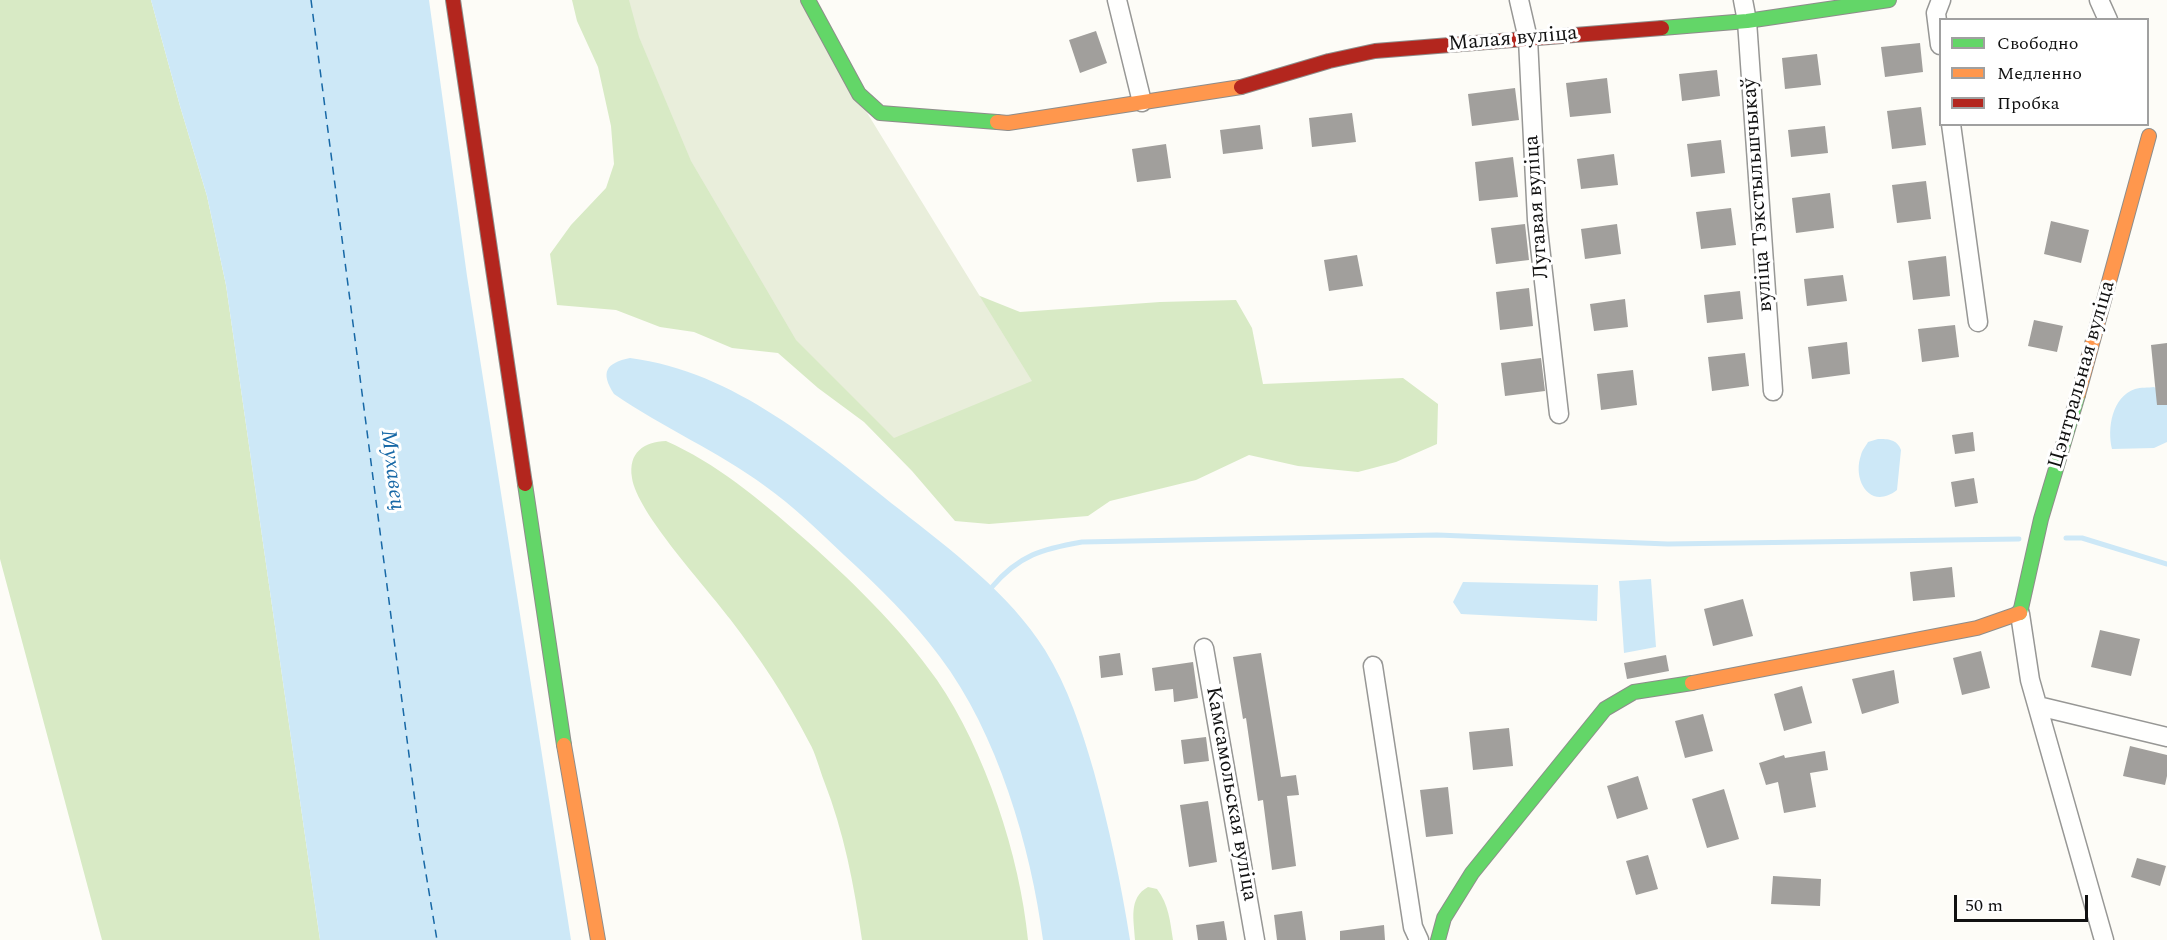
<!DOCTYPE html>
<meta charset="utf-8">
<style>
body{margin:0}
#map{position:relative;width:2167px;height:940px;overflow:hidden;background:#fdfcf7;font-family:Spectral,serif}
canvas{display:block}
.legend{position:absolute;left:1939px;top:18px;width:210px;height:108px;box-sizing:border-box;background:#fff;border:2px solid #a0a0a0;margin:0;padding:8px 10px;list-style:none;font-size:18px;color:#111}
.legend li{display:flex;align-items:center;gap:12px;height:30px}
.legend b{width:30px;border:2px solid #a0a0a0}
.scale{position:absolute;left:1954px;top:895px;width:134px;height:27px;box-sizing:border-box;border:3px solid #111;border-top:0;padding-left:8px;font-size:18px;line-height:21px;white-space:nowrap;color:#111;-webkit-text-stroke:4px #fff;paint-order:stroke}
</style>
<div id="map">
<canvas width="2167" height="940"></canvas>
<ul class="legend">
<li><b style="height:8px;background:#63d668"></b>Свободно</li>
<li><b style="height:8px;background:#ff974d"></b>Медленно</li>
<li><b style="height:8px;background:#b3261e"></b>Пробка</li>
</ul>
<div class="scale">50 m</div>
</div>
<script>
const context = document.querySelector('canvas').getContext('2d');
context.lineJoin = 'round';
function fill(path, color) { context.fillStyle = color; context.fill(path, 'evenodd'); }
function strokePath(path, color, width, dash) { context.strokeStyle = color; context.lineWidth = width; context.lineCap = dash ? 'butt' : 'round'; context.setLineDash(dash || []); context.stroke(path); }
function label(font, color, halo, rows, align = 'center') {
  context.font = font + ' Spectral,serif'; context.lineWidth = 6; context.setLineDash([]); context.textBaseline = 'middle'; context.strokeStyle = halo; context.fillStyle = color; for (const [text, x, y, turn = 0] of rows) {
    context.save(); context.translate(x, y); context.rotate((+turn || 0) * Math.PI / 180); context.textAlign = isNaN(turn) ? turn : align; if (halo) context.strokeText(text, 0, 0); context.fillText(text, 0, 0); context.restore();
  }
}
fill(new Path2D(`
 M0,0H151L180,106L207,196L226,285L320,940H102L0,559Z
 M572,0H796L975,294L1020,312L1160,302L1236,300L1252,328L1263,384L1403,378L1438,404L1437,444L1396,462L1358,472L1298,466L1249,455L1196,480L1110,501L1088,516L989,524L955,521L912,471L864,422L818,388L778,353L732,348L694,332L660,327L616,310L557,305L550,254L571,225L606,188L614,164L611,126L598,67L577,21Z
 M666,441C716,463 759,499 800,535C849,578 899,626 937,680C985,750 1020,856 1028,940H862C854,885 844,832 824,781C819,768 816,754 809,742C787,699 760,658 730,619C707,588 637,513 632,478C628,452 644,442 666,441Z
 M1148,887L1157,889C1169,905 1170,921 1173,940H1135C1134,920 1128,898 1148,887Z`), '#d8eac5');
fill(new Path2D(`
 M629,0H801L826,46L1032,381L894,438L796,340L691,161L639,37Z`), '#e9eedb');
fill(new Path2D(`
 M151,0H429L467,276L571,940H320L226,285L207,196L180,106Z
 M630,358C734,371 821,447 899,509C952,551 1009,593 1045,650C1068,687 1082,730 1094,772C1109,827 1121,883 1130,940H1043C1031,847 997,732 940,657C912,619 878,586 844,555C819,531 793,506 765,486C718,451 663,428 614,394C600,372 606,363 630,358Z
 M2154,387L2167,396V442L2154,448L2112,449C2107,428 2112,397 2135,389C2141,387 2148,388 2154,387Z
 M1878,439C1888,439 1897,439 1901,450L1897,490C1870,511 1852,480 1861,455C1862,450 1866,446 1868,442Z
 M1651,579L1656,647L1624,653L1619,581Z
 M1463,582L1598,585L1597,621L1461,614L1453,602Z`), '#cde8f7');
strokePath(new Path2D(`
 M2066,538H2082L2167,564
 M992,587C1019,555 1042,549 1082,542L1437,535L1668,544L2019,539`), '#cde8f7', 5);
strokePath(new Path2D(`
 M311,0L419,832L437,940`), '#1768a6', 1.5, [8, 6]);
fill(new Path2D(`
 M1096,31L1107,63L1080,73L1069,40Z
 M1920,43L1923,72L1885,77L1881,47Z
 M1817,54L1821,85L1785,89L1782,58Z
 M1717,70L1720,96L1682,101L1679,74Z
 M1607,78L1611,113L1570,117L1566,83Z
 M1515,88L1519,120L1472,126L1468,94Z
 M1921,107L1926,145L1892,149L1887,111Z
 M1352,113L1356,142L1312,147L1309,118Z
 M1260,125L1263,149L1223,154L1220,130Z
 M1825,126L1828,153L1791,157L1788,130Z
 M1721,140L1725,173L1691,177L1687,144Z
 M1166,144L1171,178L1137,182L1132,149Z
 M1614,154L1618,185L1581,189L1577,159Z
 M1513,157L1518,197L1479,201L1475,162Z
 M1926,181L1931,219L1897,223L1892,185Z
 M1830,193L1834,228L1796,233L1792,198Z
 M1731,208L1736,245L1701,249L1696,212Z
 M2051,221L2089,230L2081,263L2044,254Z
 M1525,224L1529,260L1496,264L1491,228Z
 M1617,224L1621,254L1585,259L1581,229Z
 M1357,255L1363,286L1329,291L1324,260Z
 M1946,256L1950,296L1913,300L1908,261Z
 M1843,275L1847,301L1807,306L1804,279Z
 M1529,288L1533,326L1500,330L1496,292Z
 M1740,291L1743,319L1707,323L1704,295Z
 M1625,299L1628,327L1594,331L1590,304Z
 M2034,320L2063,326L2057,352L2028,346Z
 M1955,325L1959,357L1922,362L1918,329Z
 M1847,342L1850,374L1812,379L1808,347Z
 M2167,343V405H2157L2151,345Z
 M1745,353L1749,386L1712,391L1708,357Z
 M1541,358L1545,391L1505,396L1501,363Z
 M1633,370L1637,405L1601,410L1597,374Z
 M1973,432L1975,451L1955,454L1952,435Z
 M1974,478L1978,503L1955,507L1951,482Z
 M1952,567L1955,597L1913,601L1910,572Z
 M1743,599L1753,636L1713,646L1704,609Z
 M2100,630L2140,639L2131,676L2091,667Z
 M1981,651L1990,688L1962,695L1953,658Z
 M1120,653L1123,675L1101,678L1099,656Z
 M1261,653L1281,777L1296,775L1299,795L1287,796L1296,866L1272,870L1263,800L1258,801L1246,718L1243,719L1233,657Z
 M1666,655L1669,671L1627,679L1624,663Z
 M1193,662L1198,698L1174,702L1173,689L1155,691L1152,668Z
 M1894,670L1899,703L1862,714L1852,679Z
 M1802,686L1812,723L1784,731L1774,694Z
 M1703,714L1713,751L1685,758L1675,721Z
 M1509,728L1513,766L1473,770L1469,732Z
 M1206,737L1209,761L1184,764L1181,740Z
 M2130,746L2167,755V776L2165,785L2123,776Z
 M1825,751L1828,770L1810,773L1816,807L1784,813L1778,782L1766,785L1759,763L1784,755L1785,758Z
 M1638,776L1648,809L1617,819L1607,786Z
 M1448,787L1453,834L1426,837L1420,790Z
 M1724,789L1739,839L1707,848L1692,799Z
 M1208,801L1217,862L1189,867L1180,805Z
 M1648,855L1658,889L1636,895L1626,861Z
 M2137,858L2166,866L2160,886L2131,877Z
 M1773,876L1821,879L1820,906L1771,904Z
 M1302,911L1306,940H1277L1274,915Z
 M1224,921L1227,940H1198L1196,925Z
 M1384,925L1385,940H1340V931Z`), '#a19f9c');
const street = new Path2D(`
 M1117,0L1142,102
 M1519,0L1528,39L1537,220L1559,414
 M1743,0L1747,21L1773,391
 M2099,0L2108,20
 M1940,45L1936,13L1941,0
 M1951,124L1978,322
 M2020,614L2030,680L2104,940
 M1204,648L1255,940
 M1373,666L1413,927L1419,940
 M2038,706L2167,737`);
const fast = new Path2D(`
 M808,0L859,94L880,113L997,122
 M1662,28L1747,21L1889,0
 M525,484L564,745
 M2020,613L2041,519L2078,395
 M1438,940L1444,918L1472,873L1605,709L1634,692L1692,683`);
const slow = new Path2D(`
 M997,122L1008,123L1241,87
 M2078,395L2149,136
 M1692,683L1977,628L2020,613
 M564,745L598,940`);
const jam = new Path2D(`
 M453,0L525,484
 M1241,87L1329,61L1375,51L1662,28`);
strokePath(street, '#979795', 21);
strokePath(fast, '#8e8d8b', 16);
strokePath(slow, '#8e8d8b', 16);
strokePath(jam, '#8e8d8b', 16);
strokePath(street, '#fffffe', 18);
strokePath(fast, '#63d668', 14);
strokePath(slow, '#ff974d', 14);
strokePath(jam, '#b3261e', 14);
label('21px', '#111', '#fff', [
 ["Малая вуліца",1513,40,-5],
 ["вуліца Тэкстыльшчыкаў",1759,195,-94],
 ["Лугавая вуліца",1538,207,-94],
 ["Цэнтральная вуліца",2083,375,-74],
 ["Камсамольская вуліца",1230,794,80]
]);
label('italic 22px', '#1768a6', '#fff', [
 ["Мухавец",391,470,83]
]);
</script>
